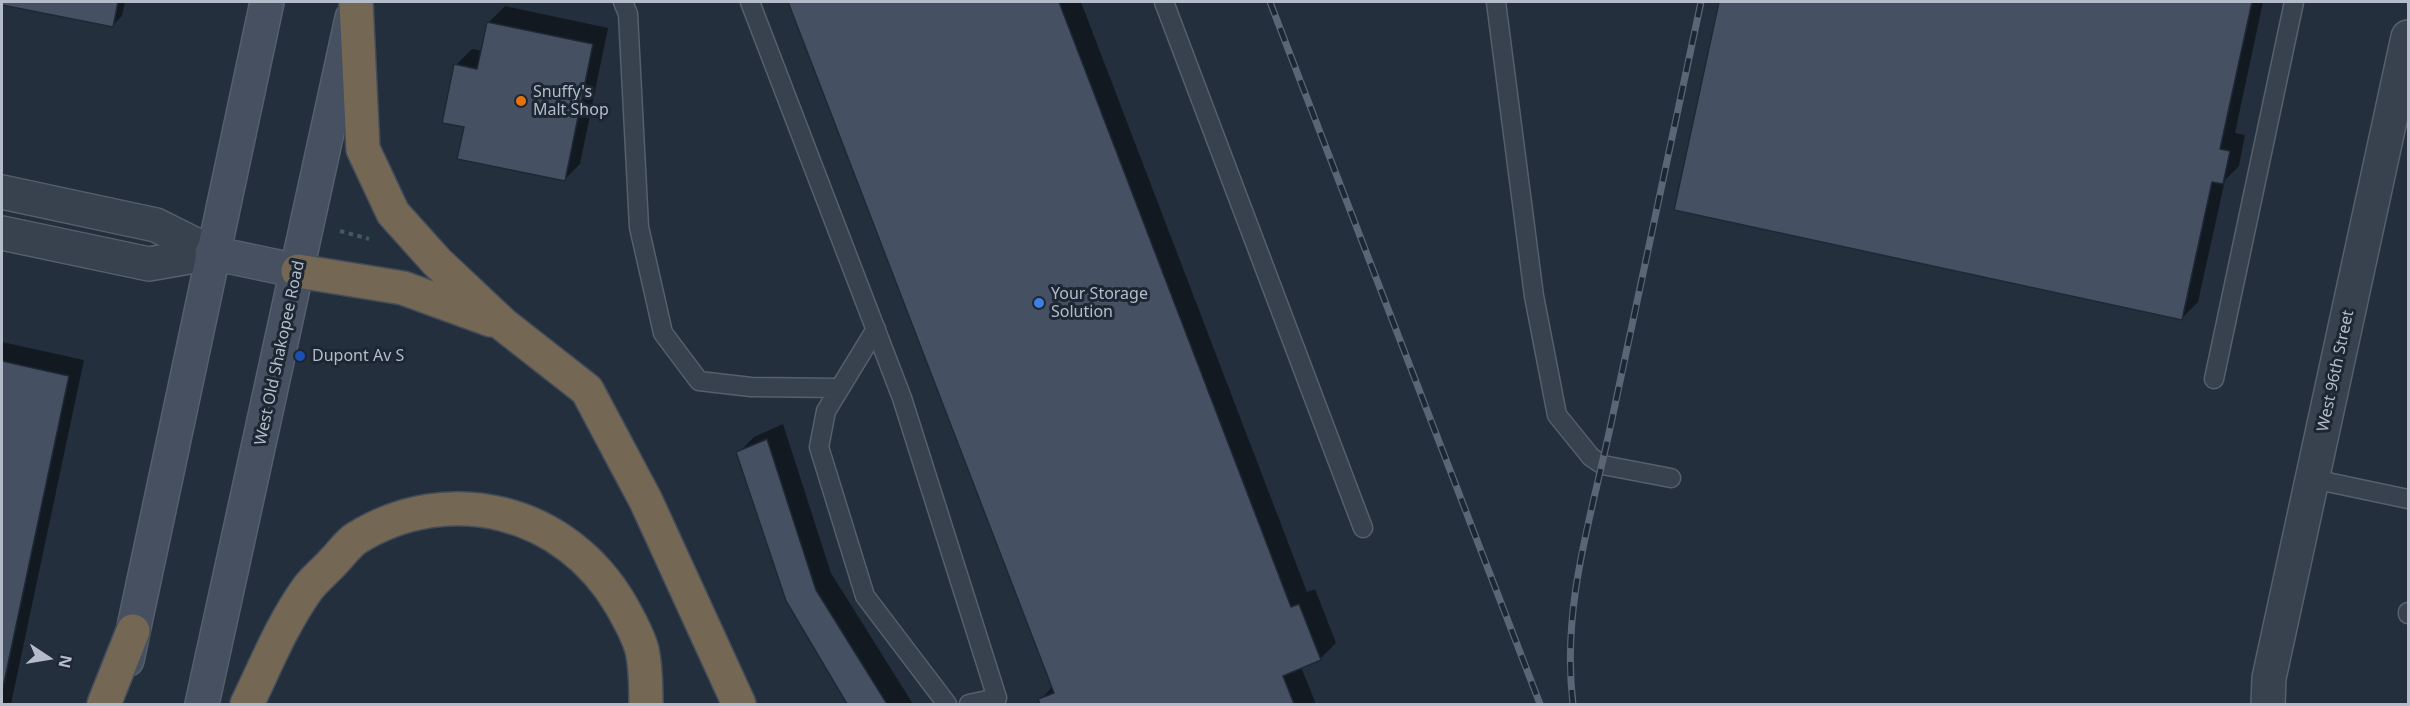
<!DOCTYPE html>
<style>
body{margin:0}
#map{position:relative;width:2410px;height:706px;overflow:hidden;background:#242f3e;font-family:"Noto Sans",sans-serif}
canvas{display:block}
.frame{position:absolute;inset:0;border:3px solid #b4bcc9;pointer-events:none}
.north{position:absolute;left:18px;top:628px;width:60px;height:60px;-webkit-text-stroke:4px #1d2633;paint-order:stroke;rotate:102deg;font-size:16px;font-weight:700;line-height:24px;text-align:center;color:#b4bcc9}
.north::after{content:'';display:block;margin:auto;width:21px;height:27px;background:#b4bcc9;clip-path:polygon(50% 0,100% 100%,50% 72%,0 100%)}
</style>
<div id="map">
<canvas width="2410" height="706"></canvas>
<div class="frame"></div>
<div class="north">N</div>
</div>
<script>
const context = document.querySelector('canvas').getContext('2d');
context.lineJoin = 'round';
function fill(path, color) { context.fillStyle = color; context.fill(path, 'evenodd'); }
function strokePath(path, color, width, dash) { context.strokeStyle = color; context.lineWidth = width; context.lineCap = dash ? 'butt' : 'round'; context.setLineDash(dash || []); context.stroke(path); }
function label(font, color, halo, rows, align = 'center') {
  context.font = font + ' "Noto Sans",sans-serif'; context.lineWidth = 6; context.setLineDash([]); context.textBaseline = 'middle'; context.strokeStyle = halo; context.fillStyle = color; for (const [text, x, y, turn = 0] of rows) {
    context.save(); context.translate(x, y); context.rotate((+turn || 0) * Math.PI / 180); context.textAlign = isNaN(turn) ? turn : align; if (halo) context.strokeText(text, 0, 0); context.fillText(text, 0, 0); context.restore();
  }
}
fill(new Path2D(`
 M2,2H125L122,16L113,25L2,3Z
 M790,2H1081L1307,592L1315,589L1336,643L1320,659L1301,667L1316,704H1042L1040,700L1053,686Z
 M1721,2H2263L2235,133L2245,135L2239,166L2225,180L2198,302L2182,318L1676,209Z
 M505,6L608,28L580,164L564,180L466,126L456,65L472,49L483,51L489,22Z
 M2,342L84,360L11,704H2Z
 M783,424L831,573L913,704H849L787,600L738,453L754,437Z`), '#0007');
const building = new Path2D(`
 M2,2H118L113,27L2,5Z
 M788,2H1059L1291,607L1299,604L1321,660L1283,676L1294,704H1040L1038,699L1054,693Z
 M1719,2H2252L2220,149L2230,151L2223,184L2212,182L2182,320L1674,210Z
 M487,22L593,44L565,181L457,159L464,127L442,123L454,64L477,69Z
 M2,361L69,376L2,692Z
 M767,439L816,590L887,704H847L786,601L736,452Z`);
fill(building, '#455162');
strokePath(building, '#1f2835', 1.5);
const service = new Path2D(`
 M623,2L628,14L639,227L663,333L699,381L751,387L840,388
 M750,2L902,398L997,698L969,704
 M1164,2L1363,528
 M1496,2L1534,296L1557,415L1591,457L1603,465L1671,478
 M876,329L826,411L819,447L865,596L947,704
 M2214,379L2294,2
 M2313,479L2408,499
 M2408,612V614`);
const minor = new Path2D(`
 M2268,704L2269,678L2408,37`);
const tertiary = new Path2D(`
 M2,192L156,225L212,253
 M2,233L149,264L212,253`);
const secondary = new Path2D(`
 M212,253L298,271
 M127,660L267,2
 M202,704L352,18`);
const motorway = new Path2D(`
 M356,2L363,149L393,213L437,262L504,325L587,390L646,501L739,704
 M298,271L403,288L491,320
 M104,704L133,631
 M247,704C266,665 282,624 308,588C315,579 325,571 333,562C340,555 347,545 355,539C449,480 566,510 621,605C629,619 638,635 642,650C646,668 646,687 646,704`);
strokePath(service, '#565f6c', 21);
strokePath(minor, '#565f6c', 36);
strokePath(tertiary, '#565f6c', 36);
strokePath(secondary, '#565f6c', 36);
strokePath(motorway, '#434c59', 36);
strokePath(new Path2D(`
 M340,231L369,239`), '#44595c', 4, [4.5, 4.5]);
strokePath(service, '#38414e', 18);
strokePath(minor, '#38414e', 33);
strokePath(tertiary, '#38414e', 33);
strokePath(secondary, '#465061', 33);
strokePath(motorway, '#746855', 33);
const rail = new Path2D(`
 M1270,2L1540,704
 M1573,704C1561,605 1592,515 1612,419C1642,280 1671,141 1701,2`);
strokePath(rail, '#5a6575', 7);
strokePath(rail, '#1d2633', 4.5, [14]);
for (const [x, y, r, color] of [
 [521,101,6,"#e8710a"],
 [1039,303,6,"#3f7fe0"],
 [300,356,6,"#1a4fb4"]
]) { const dot = new Path2D(); dot.arc(x, y, r, 0, 2 * Math.PI); context.fillStyle = color; context.fill(dot); strokePath(dot, '#1d2633', 2); }
label('16px', '#b4bcc9', '#1d2633', [
 ["Snuffy's",533,92],
 ["Malt Shop",533,110],
 ["Your Storage",1051,294],
 ["Solution",1051,312],
 ["Dupont Av S",312,356]
], 'left');
label('16px', '#b4bcc9', '#1d2633', [
 ["West Old Shakopee Road",280,353,-78],
 ["West 96th Street",2336,371,-78]
]);
</script>
